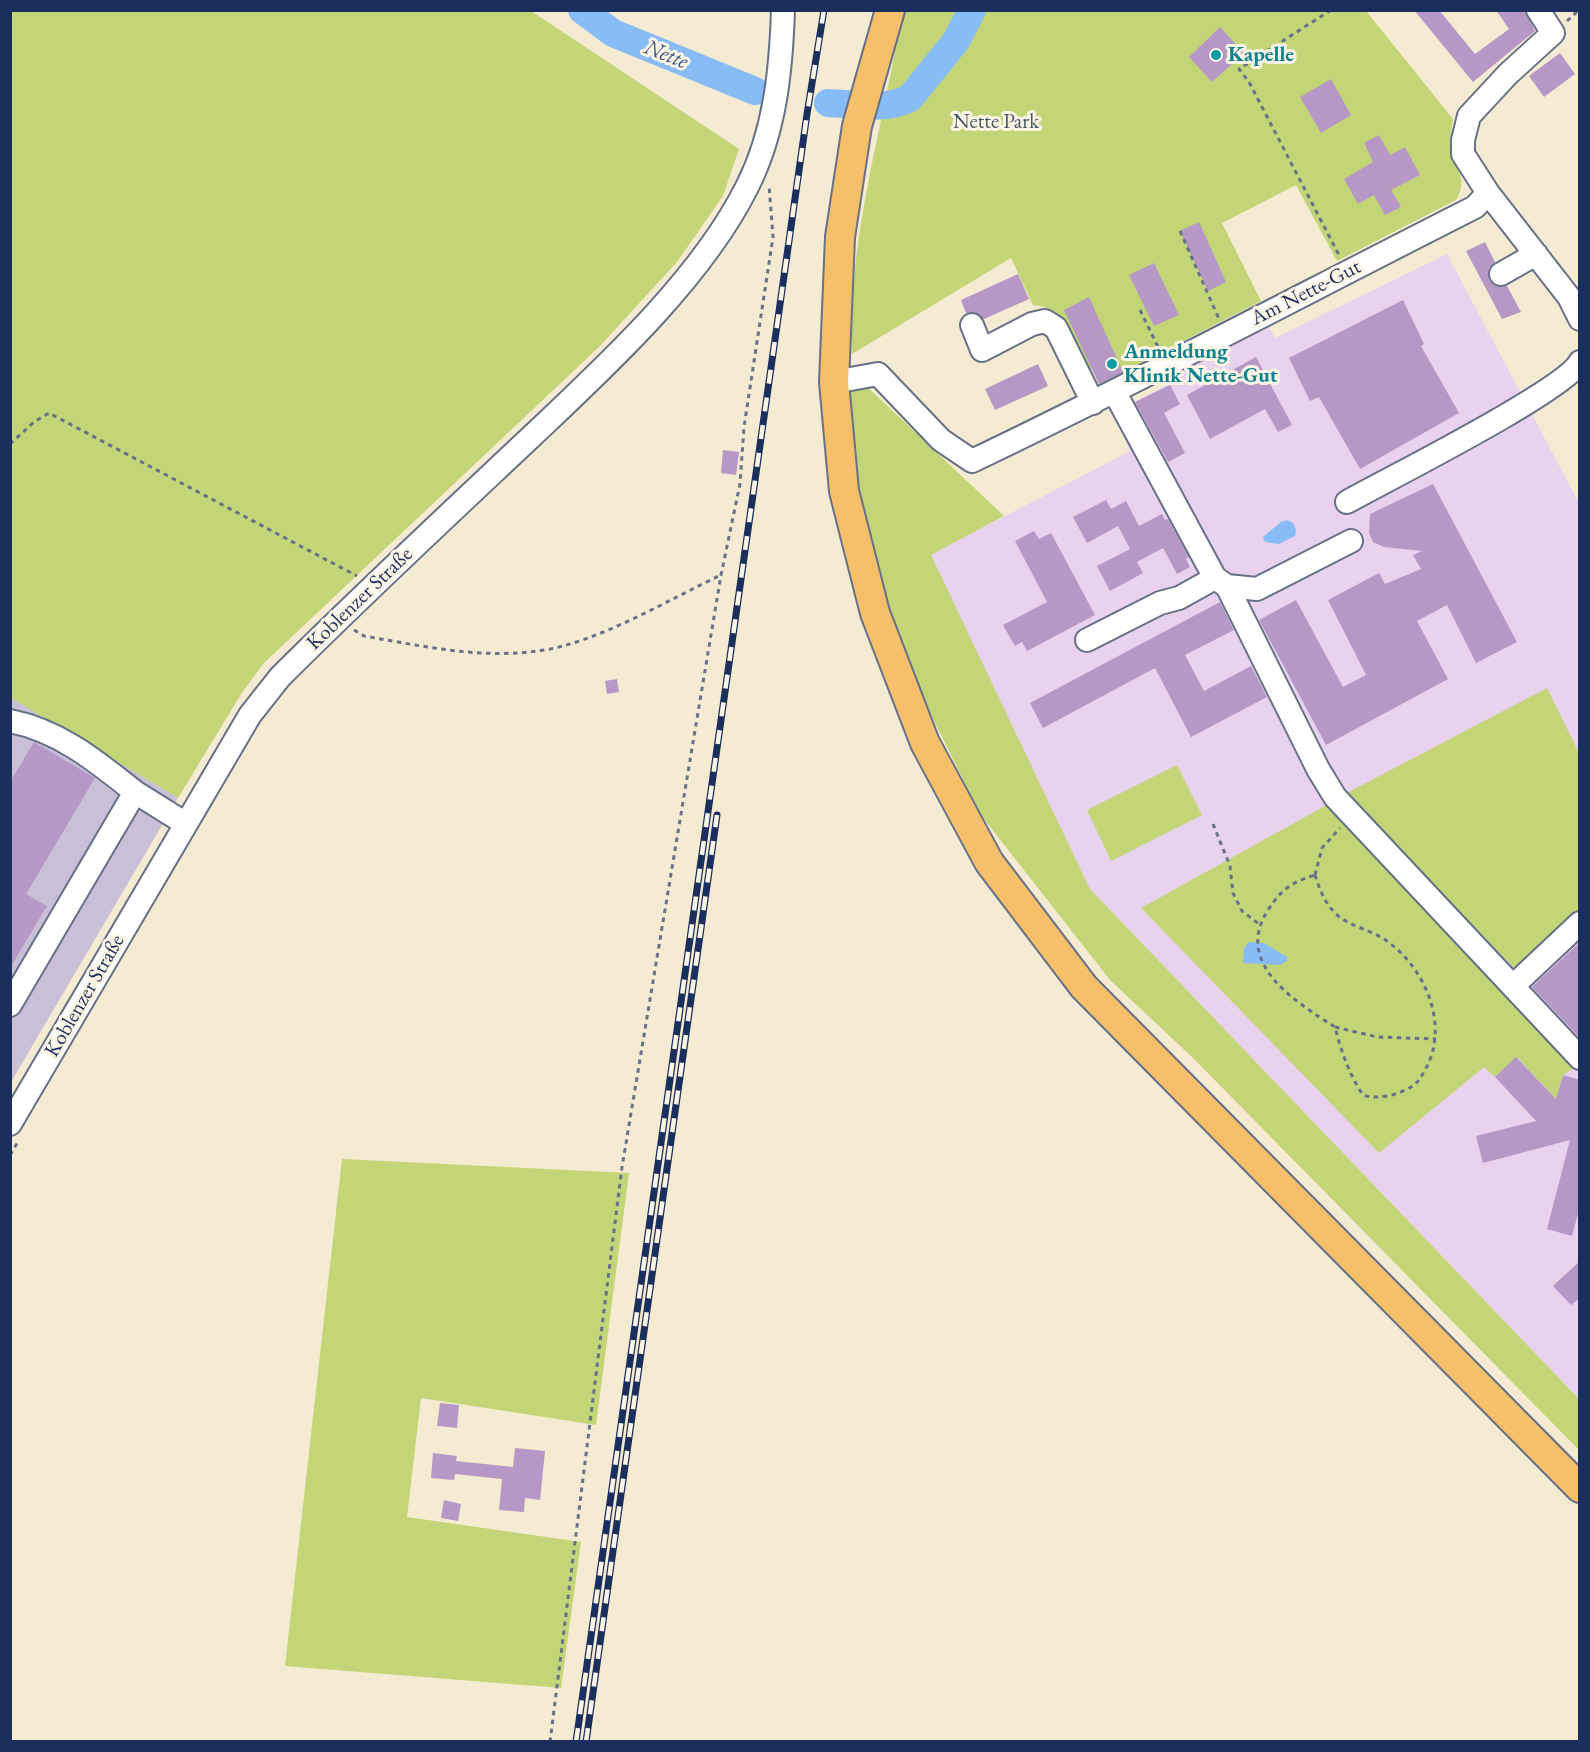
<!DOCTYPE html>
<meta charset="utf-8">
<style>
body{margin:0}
#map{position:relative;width:1590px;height:1752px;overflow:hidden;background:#f4ebd2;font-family:"EB Garamond",serif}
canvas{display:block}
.frame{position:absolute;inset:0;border:12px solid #1b2f5e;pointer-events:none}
</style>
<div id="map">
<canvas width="1590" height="1752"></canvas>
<div class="frame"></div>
</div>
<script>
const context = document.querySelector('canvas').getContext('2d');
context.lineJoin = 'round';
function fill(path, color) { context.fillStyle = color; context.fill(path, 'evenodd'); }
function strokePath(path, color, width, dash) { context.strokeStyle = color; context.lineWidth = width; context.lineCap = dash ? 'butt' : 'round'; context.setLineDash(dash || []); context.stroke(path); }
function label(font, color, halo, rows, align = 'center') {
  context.font = font + ' "EB Garamond",serif'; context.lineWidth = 6; context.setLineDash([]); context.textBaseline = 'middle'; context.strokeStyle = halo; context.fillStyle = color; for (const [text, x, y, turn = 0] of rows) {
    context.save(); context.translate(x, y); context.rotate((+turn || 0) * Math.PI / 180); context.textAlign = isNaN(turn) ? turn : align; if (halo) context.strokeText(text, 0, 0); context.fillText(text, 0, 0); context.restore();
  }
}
fill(new Path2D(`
 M1447,254L1579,503V1399L1090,889L930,555L1130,451L1117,421L1138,410L1134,402L1171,383L1168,375L1266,322L1275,338Z`), '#e9d2ee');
fill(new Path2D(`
 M11,698L178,798L11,1082Z`), '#c9bfd7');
fill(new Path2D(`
 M11,11H531L739,149L723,196L677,262L600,346L264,663L243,691L178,798L11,698Z
 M902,11H1366L1453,119C1452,127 1449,138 1450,147C1455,168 1469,180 1456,200L1337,261L1296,185L1222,223L1261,301L1123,372L1116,357L1079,375L1045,307L1033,305L1011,258L852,354C846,243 885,121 902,11Z
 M863,383L1004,516L931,555L1090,889L1579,1399V1450L1193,1058L1110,980L980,814L913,678L880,577L858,481L850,389Z
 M1547,688L1579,753V913L1515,969L1345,794Z
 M1177,765L1202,815L1111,861L1087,810Z
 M1332,802L1577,1066L1563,1075L1556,1099L1517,1057L1495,1077L1484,1067L1379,1153L1141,908Z
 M342,1159L629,1173L596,1425L421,1398L407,1517L581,1542L561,1688L285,1666Z`), '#c3d577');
fill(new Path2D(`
 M1287,520L1293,523L1296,530L1295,536L1279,544L1265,542L1263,537L1281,522Z
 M1249,942L1264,943L1287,957V961L1280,965L1243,963L1244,948Z`), '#87bcf6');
strokePath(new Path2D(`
 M582,10L613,33L755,91
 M828,103C855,104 885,111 910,98L956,41L972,10`), '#87bcf6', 28);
fill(new Path2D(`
 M1414,10H1439L1475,54L1509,29L1496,10H1525L1535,31L1473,82Z
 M1220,27L1244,53L1212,82L1189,57Z
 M1560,53L1575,74L1544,97L1529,76Z
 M1331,79L1351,115L1321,133L1300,97Z
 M1379,135L1390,155L1405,147L1420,175L1391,190L1401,207L1385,215L1374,195L1358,204L1344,179L1373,162L1364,143Z
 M1199,222L1226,282L1208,291L1180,231Z
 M1485,242L1495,262L1489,268V280L1495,286H1507L1521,312L1502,319L1466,251Z
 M1154,263L1179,315L1154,326L1129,275Z
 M1018,274L1029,299L984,319L974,312L966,313L961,300Z
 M1089,297L1123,372L1099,384L1064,310Z
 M1403,300L1424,344L1421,346L1459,413L1360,469L1319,397L1310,401L1289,358Z
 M1256,357L1292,425L1278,432L1265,409L1210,439L1187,395Z
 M1038,364L1048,386L995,410L985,389Z
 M1170,385L1180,404L1164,413L1185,453L1168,462L1135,402Z
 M723,450L739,452L736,475L721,473Z
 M1433,484L1517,642L1476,663L1447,605L1417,621L1448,679L1326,745L1259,620L1296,600L1343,687L1366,675L1328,600L1379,573L1385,584L1421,569L1413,555L1422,551L1384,547L1373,542L1369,533L1370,514Z
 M1106,500L1111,509L1126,501L1139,526L1162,514L1165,520L1168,519L1189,557L1186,559L1190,567L1177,574L1163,548L1137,562L1143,573L1110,591L1097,566L1130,549L1118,526L1087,543L1073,517Z
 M1034,531L1039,539L1051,533L1095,615L1027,651L1022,642L1015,646L1003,625L1047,602L1015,541Z
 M1220,602L1234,630L1185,655L1204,691L1251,666L1267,697L1191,737L1155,668L1043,728L1030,703Z
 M617,679L619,692L607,694L605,681Z
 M34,742L95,778L26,894L47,906L10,968V782Z
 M1580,942V1038L1532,987Z
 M1516,1057L1556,1099L1563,1075L1580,1080V1206L1572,1236L1547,1229L1570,1140L1483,1163L1476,1136L1536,1121L1495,1077Z
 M1580,1261V1298L1571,1305L1553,1286Z
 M440,1403L459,1405L457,1428L437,1426Z
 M515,1448L545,1451L540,1500L525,1498L524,1512L499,1510L502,1479L455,1474L454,1480L431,1478L433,1453L457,1456L456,1461L513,1467Z
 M444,1500L461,1504L458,1521L441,1518Z`), '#b698c7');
const minor = new Path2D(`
 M1488,193L1569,297L1580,319
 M1501,274L1536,254
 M972,325L982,350L1032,324L1045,321L1056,328L1093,403
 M834,382L878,374L941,440L972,461C1142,380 1307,292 1475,207L1488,193L1463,154V140L1469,116L1508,74L1553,33L1538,10
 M1115,393L1215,578L1227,586L1318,769L1335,797L1580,1058
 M1347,502C1386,480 1564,391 1580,362
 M1227,586L1257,589L1351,541
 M1087,640L1160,603L1179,598L1215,578
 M10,721C60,731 96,761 135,792
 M1513,986L1580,923
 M10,1005L135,792L186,824
 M10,1124L250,715L280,677C362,595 447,516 532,436C606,366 701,279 747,187C775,132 781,71 783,10`);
const major = new Path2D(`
 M890,10L857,126L840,237L834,382L844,491L875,613L925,743L989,862L1084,987L1580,1488`);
strokePath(minor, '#677187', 26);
strokePath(major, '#677187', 32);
strokePath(new Path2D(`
 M1331,10L1239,69L1249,82L1340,257
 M1567,21L1579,10
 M1180,231L1219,319
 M1140,310L1158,347
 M10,444L34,422L49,413L357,576
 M354,630L364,636C422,646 480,659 538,651C595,644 668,600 721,575
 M1213,824L1230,866L1233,893L1242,911L1259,924
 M1315,875C1320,890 1324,902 1336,914C1350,927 1373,930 1388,942C1426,969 1450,1027 1425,1070C1421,1077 1418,1083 1411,1087C1398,1095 1377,1100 1363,1095C1349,1074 1341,1051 1335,1027C1296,1002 1233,964 1268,910C1282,889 1290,883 1315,875Z
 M1315,875L1322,848L1340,828
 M1335,1027L1377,1037L1436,1039
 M10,1155L19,1140
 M550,1742L622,1167L721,575L740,484L744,427L773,237L769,185`), '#677187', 3, [4.5, 4.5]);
strokePath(minor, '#fff', 22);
strokePath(major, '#f6c06b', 28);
const rail = new Path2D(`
 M576,1742L807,114L824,10
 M586,1742L717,815`);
strokePath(rail, '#1b2f5e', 7);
strokePath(rail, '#fcf5e5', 4.5, [14]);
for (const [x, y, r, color] of [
 [1216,55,6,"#0f9aa8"],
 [1112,364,6,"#0f9aa8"]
]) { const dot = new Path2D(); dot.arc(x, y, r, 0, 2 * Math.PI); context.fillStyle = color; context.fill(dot); strokePath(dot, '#fcf5e5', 2); }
label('bold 21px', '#0d838f', '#fcf5e5', [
 ["Kapelle",1228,55],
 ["Anmeldung",1124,352],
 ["Klinik Nette-Gut",1124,376]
], 'left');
label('21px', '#455864', '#fcf5e5', [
 ["Nette Park",996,122]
]);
label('21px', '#1b2f5e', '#fcf5e5', [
 ["Am Nette-Gut",1306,293,-27],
 ["Koblenzer Straße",360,599,-44],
 ["Koblenzer Straße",85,996,-60]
]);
label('italic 22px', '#365284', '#fcf5e5', [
 ["Nette",666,55,22]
]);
</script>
